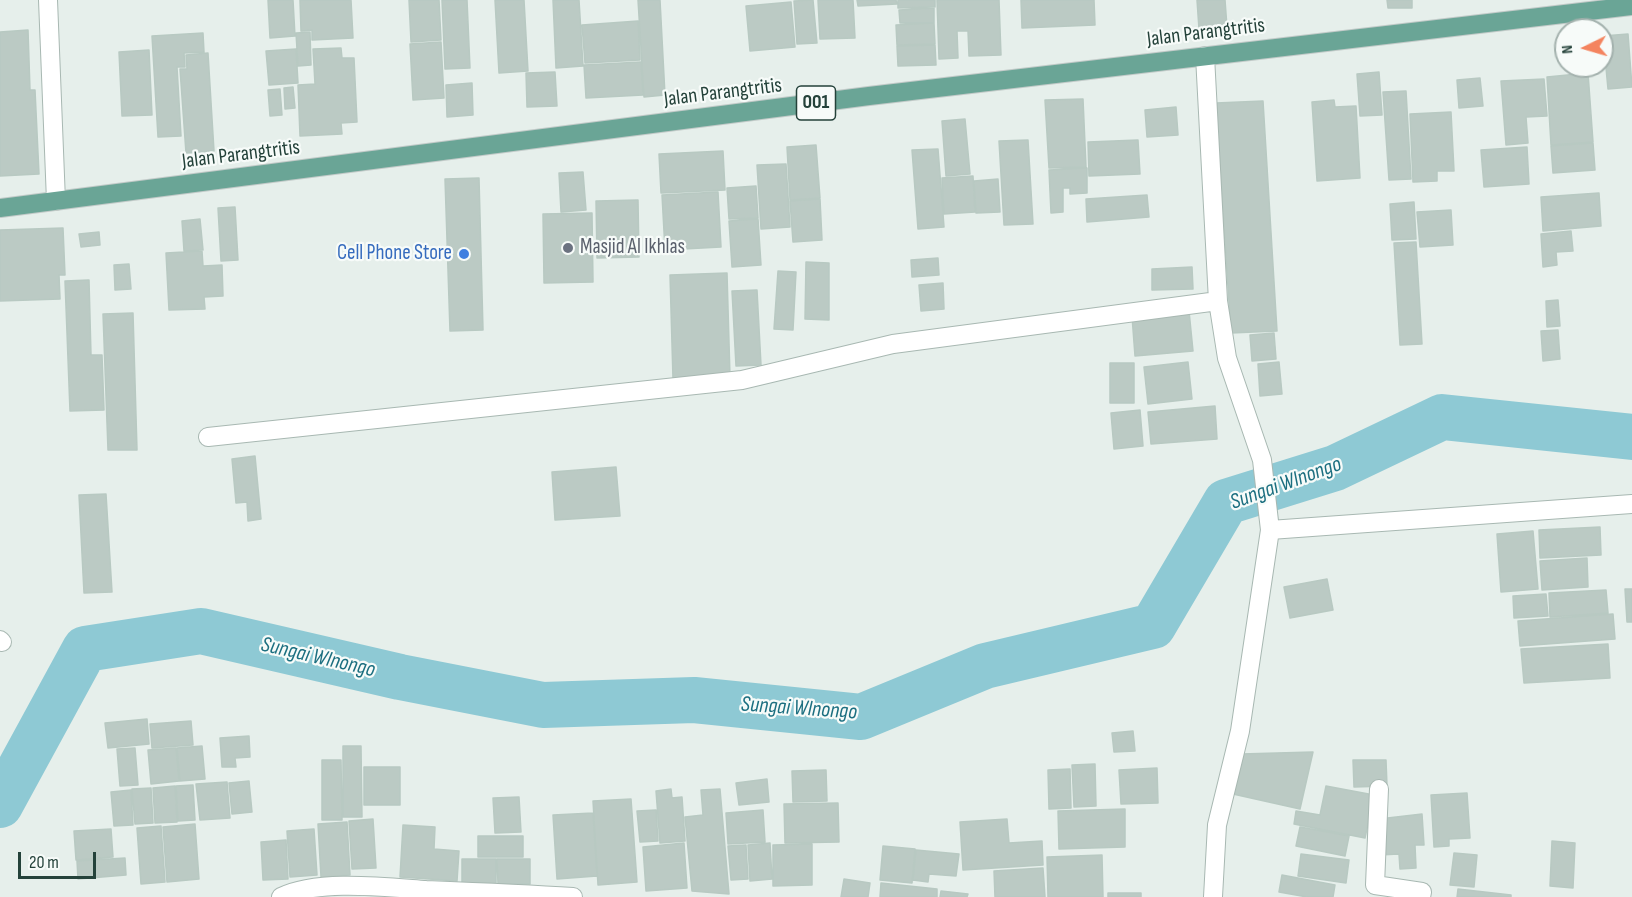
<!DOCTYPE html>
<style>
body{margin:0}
#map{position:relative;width:1632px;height:897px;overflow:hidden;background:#e6efeb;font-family:"Sofia Sans Condensed",sans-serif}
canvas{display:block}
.north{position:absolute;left:1554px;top:18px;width:60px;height:60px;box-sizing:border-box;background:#f7fbf9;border:2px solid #a3b1ad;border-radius:50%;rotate:265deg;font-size:16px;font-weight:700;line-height:24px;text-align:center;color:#24423a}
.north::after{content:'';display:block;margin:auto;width:21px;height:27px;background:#f4845f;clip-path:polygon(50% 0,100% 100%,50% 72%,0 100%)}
.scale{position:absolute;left:18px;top:852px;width:78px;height:27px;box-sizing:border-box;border:3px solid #24423a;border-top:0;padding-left:8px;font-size:18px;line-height:21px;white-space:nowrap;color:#24423a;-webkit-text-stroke:4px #f7fbf9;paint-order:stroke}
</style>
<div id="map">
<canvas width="1632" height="897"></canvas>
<div class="north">N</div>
<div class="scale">20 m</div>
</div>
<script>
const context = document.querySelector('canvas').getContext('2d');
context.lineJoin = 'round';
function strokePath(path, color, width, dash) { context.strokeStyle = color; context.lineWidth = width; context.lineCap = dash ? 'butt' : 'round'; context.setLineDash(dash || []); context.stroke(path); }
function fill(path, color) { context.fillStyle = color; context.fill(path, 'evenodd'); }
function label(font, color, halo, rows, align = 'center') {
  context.font = font + ' "Sofia Sans Condensed",sans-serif'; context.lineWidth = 4.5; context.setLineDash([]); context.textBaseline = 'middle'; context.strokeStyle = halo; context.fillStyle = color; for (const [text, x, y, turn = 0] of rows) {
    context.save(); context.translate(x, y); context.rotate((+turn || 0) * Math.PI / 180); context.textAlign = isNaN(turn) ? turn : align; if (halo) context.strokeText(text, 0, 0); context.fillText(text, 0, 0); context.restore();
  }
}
strokePath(new Path2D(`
 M0,805L85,649L201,631L400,677L543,705L694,700L861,717L985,666L1153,626L1226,502L1335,468L1442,417L1632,437`), '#8ec9d4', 46);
const building = new Path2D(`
 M268,0H293L295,36L270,38Z
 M300,0H351L353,38L312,40V30L301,31Z
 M409,0H439L441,40L411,42Z
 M442,0H467L470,68L445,69Z
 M495,0H524L528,71L499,73Z
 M553,0H579L583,66L556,68Z
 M638,0H660L665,95L644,97Z
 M813,0L817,43L797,44L794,1Z
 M818,0H853L855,38L820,39Z
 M857,0H896L897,4L858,6Z
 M898,0H935V7L898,8Z
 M937,0H999L1001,55L969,56L968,31H957L958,58L939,59Z
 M1021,0H1094L1095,25L1022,28Z
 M1197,0H1225L1227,27L1199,29Z
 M1387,0H1412V8H1388Z
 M791,2L795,47L750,51L746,6Z
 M934,8V23H900L899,10Z
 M638,21L640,60L585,63L582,25Z
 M934,23L935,44L897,45L896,25Z
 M28,30L30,90H35L39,174L0,176V32Z
 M310,32L311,65L298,66L296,33Z
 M203,33L204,52L184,53L185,67H177L181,136L158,137L152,36Z
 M1628,34L1632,87L1608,89L1603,36Z
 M441,42L444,98L413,100L410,44Z
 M935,45L936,65L898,66L897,46Z
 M341,48L342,58H354L357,122L341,123L342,134L300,136L298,85L315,84L313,49Z
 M296,49L298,83L269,85L266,51Z
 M149,50L152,115L122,116L119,52Z
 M208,53L214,151L186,153L180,69H187L186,55Z
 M641,62L643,95L586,98L584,65Z
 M555,72L557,106L527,107L526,73Z
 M1379,72L1382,115L1360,116L1357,74Z
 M1588,73L1593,142L1551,145L1547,77Z
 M1480,78L1483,106L1459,108L1457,80Z
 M1544,79L1547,116L1526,117L1528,143L1506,145L1501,81Z
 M472,83L473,115L447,117L446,85Z
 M293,87L295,108L285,109L284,88Z
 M280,89L282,115L270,116L268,90Z
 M1406,91L1411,179L1389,180L1383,92Z
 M1083,99L1086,167L1049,168L1045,100Z
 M1334,100L1335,107L1356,106L1360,178L1317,181L1312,102Z
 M1263,101L1277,331L1231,333L1216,103Z
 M1176,107L1178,135L1147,137L1145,110Z
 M1451,112L1454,171H1437V181L1413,182L1410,114Z
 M965,119L970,174L946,176L942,121Z
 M1028,140L1033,224L1004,225L999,141Z
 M1138,140L1140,174L1089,176L1088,142Z
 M1593,143L1595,170L1553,173L1551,146Z
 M816,145L820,198L790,200L787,147Z
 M1527,147L1529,184L1484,187L1481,150Z
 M938,149L944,227L918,229L912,150Z
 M723,151L725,190L661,193L659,154Z
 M786,164L790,227L761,229L757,165Z
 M1087,168V193L1070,194V188H1063V212L1051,213L1049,170Z
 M583,172L586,210L561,212L559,173Z
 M973,176L975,212L944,214L942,178Z
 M479,178L483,330L450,331L445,179Z
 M998,179L1000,212L976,213L974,181Z
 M756,186L758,218L729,219L727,188Z
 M718,192L721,247L665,250L662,195Z
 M1599,193L1601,226L1543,231L1541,197Z
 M1147,195L1149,217L1087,222L1086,199Z
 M820,199L822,240L793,242L790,201Z
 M638,200L639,257L597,258L596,201Z
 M1414,202L1416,239L1392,240L1390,204Z
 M235,207L238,260L221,261L218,208Z
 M1451,210L1453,245L1420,247L1417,212Z
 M592,213L593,282L544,283L543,214Z
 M200,219L203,250L184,251L182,221Z
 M758,219L761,265L732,267L729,221Z
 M63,228L65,275H59L60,299L0,301V230Z
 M1571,231L1573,251L1556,252L1557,265L1543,267L1541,234Z
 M99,232L100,245L81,247L79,234Z
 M1416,242L1422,344L1400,345L1394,243Z
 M202,251L203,266L222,265L223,296L204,297L205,309L169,310L166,253Z
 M938,258L939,275L912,277L911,260Z
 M806,262L829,263V320L805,319Z
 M129,264L131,289L115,290L114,265Z
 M1192,267L1193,289L1152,290V269Z
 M778,271L796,272L793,330L774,329Z
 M727,273L730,377L673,379L670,275Z
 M89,280L91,355H102L104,410L70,411L65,281Z
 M943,283L944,309L921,311L919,285Z
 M757,290L761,365L736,366L732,291Z
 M1558,300L1560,326L1547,327L1546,301Z
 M1189,311L1193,351L1135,356L1132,316Z
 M133,313L137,450H108L103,314Z
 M1558,330L1560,359L1543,361L1541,331Z
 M1274,333L1276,359L1252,361L1250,335Z
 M1188,362L1192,399L1148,404L1144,367Z
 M1279,362L1282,394L1260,396L1258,364Z
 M1110,363H1134V403H1110Z
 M1215,406L1217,439L1151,444L1148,412Z
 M1140,410L1143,446L1114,449L1111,413Z
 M255,456L261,519L248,521L247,502L236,503L232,459Z
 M616,467L620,516L555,520L552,472Z
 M106,494L112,592L84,593L79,495Z
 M1600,527L1601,555L1540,558L1539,530Z
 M1533,531L1538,589L1501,592L1497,534Z
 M1587,558L1588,587L1542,590L1540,561Z
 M1327,579L1333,610L1290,618L1284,587Z
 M1625,589H1632V622H1627Z
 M1606,590L1608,613L1550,617L1549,593Z
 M1546,594L1548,616L1514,618L1513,596Z
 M1613,614L1615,639L1520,646L1518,621Z
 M1608,644L1610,678L1524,683L1521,649Z
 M147,719L149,744L108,748L105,723Z
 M191,721L193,745L152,748L150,724Z
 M1133,731L1135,751L1114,752L1112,733Z
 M249,736L250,757L235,758L236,767H222L220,738Z
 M202,746L205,779L180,781L177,748Z
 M343,746H361L362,817H343Z
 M135,748L138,785L120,786L117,749Z
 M176,748L179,781L151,784L148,750Z
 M1313,752L1300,809L1233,794L1241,754Z
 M322,760H341L342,820H322Z
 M1353,760H1386L1387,786L1354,787Z
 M1095,764L1096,806L1074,807L1072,765Z
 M364,767H400V805H364Z
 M1157,768L1158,803L1121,804L1119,770Z
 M1070,769L1071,808L1049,809L1048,770Z
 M826,770L827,801L793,802L792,771Z
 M767,779L769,802L739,805L736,783Z
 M249,781L252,812L232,814L229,783Z
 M227,782L230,818L200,820L196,784Z
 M193,785L195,820L178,821L176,786Z
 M175,786L177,822L155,823L153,788Z
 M1326,786L1374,795L1365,838L1294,824L1296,811L1320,815Z
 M151,788L153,823L135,824L132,789Z
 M671,789L672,798L682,797L685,841L660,843L656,791Z
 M720,789L729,894L692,891L685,817L703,815L701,790Z
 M131,790L133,825L114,826L111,792Z
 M1467,793L1470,838L1449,839V846L1434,847L1431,795Z
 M519,797L521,832L495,833L493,798Z
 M631,799L637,882L598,885L593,801Z
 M838,803L839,842L785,843L784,804Z
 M1125,809V847L1059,849L1058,811Z
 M656,810L658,841L640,842L637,811Z
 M763,810L765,842L728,844L726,813Z
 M593,813L597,876L557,879L553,815Z
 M1422,814L1424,845H1415L1416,868L1400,869L1399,854L1379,855V819Z
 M373,819L376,868L352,869L349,821Z
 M1007,819L1009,843L1042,841L1043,865L963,870L960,822Z
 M347,822L350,875L321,877L318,824Z
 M195,824L199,879L167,882L163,827Z
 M403,825L435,827L434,849L459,851L457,881L400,877Z
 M161,826L165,882L141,884L137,828Z
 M1300,827L1349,836L1345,856L1296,846Z
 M111,829L113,857L76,860L74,831Z
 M314,829L317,875L290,877L287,831Z
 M478,836H523V857H478Z
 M286,840L288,879L263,880L261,842Z
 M1552,841L1575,843L1573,888L1550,886Z
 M684,843L687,888L646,891L643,847Z
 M770,843L772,879L750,881L748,845Z
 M812,844V885L773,886V845Z
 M746,845L748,879L731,880L728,846Z
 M883,846L915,849L912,883L880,880Z
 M916,850L959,854L956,876L929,874L928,882L913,880Z
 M1454,853L1477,855L1474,887L1450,885Z
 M1301,854L1349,860L1346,883L1298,876Z
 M1102,855L1103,897H1048L1047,857Z
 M125,858L126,875L78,879L77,861Z
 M462,859H496V884L462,885Z
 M497,859H530V884H498Z
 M1043,868L1045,897H995L994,871Z
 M1282,875L1335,885L1333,897H1307L1279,892Z
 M844,879L870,883L868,897H841Z
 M881,883L937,889V897H880Z
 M1458,889L1511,895V897H1457Z
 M941,891L968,894L967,897H940Z
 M1108,893H1141V897H1108Z`);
fill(building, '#bbcac4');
strokePath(building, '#b8c9c2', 1.5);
const minor = new Path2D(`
 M48,0L56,201
 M1205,56L1218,301L1227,358L1262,460L1270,530L1240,731L1217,825L1213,897
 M208,437L742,380L893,344L1218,301
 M1270,530L1632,504
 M0,640L2,642
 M1379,789L1375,885L1422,892L1421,897
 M281,897C317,879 385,887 426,890C475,892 524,894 573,897`);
const primary = new Path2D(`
 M0,208L869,96L1632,6`);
strokePath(minor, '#a8b8b2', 20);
strokePath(primary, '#c2cac8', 20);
strokePath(minor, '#fff', 18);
strokePath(primary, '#6aa596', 18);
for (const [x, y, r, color] of [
 [568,248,6,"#6b7280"],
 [464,254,6,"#3f7fe0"]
]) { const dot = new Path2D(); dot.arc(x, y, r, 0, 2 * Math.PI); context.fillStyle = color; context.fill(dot); strokePath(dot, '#f7fbf9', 2); }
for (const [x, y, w] of [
 [816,103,39]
]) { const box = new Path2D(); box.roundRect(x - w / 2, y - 17, w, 34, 4.5); context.fillStyle = '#f7fbf9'; context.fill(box); strokePath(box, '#24423a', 1.5); }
label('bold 20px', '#24423a', null, [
 ["001",816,103]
]);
label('21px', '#24423a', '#f7fbf9', [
 ["Jalan Parangtritis",1206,33,-7],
 ["Jalan Parangtritis",723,93,-7],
 ["Jalan Parangtritis",241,155,-7]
]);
label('21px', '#5b616d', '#f7fbf9', [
 ["Masjid Al Ikhlas",580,248]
], 'left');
label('21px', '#366cbe', '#f7fbf9', [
 ["Cell Phone Store",452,254]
], 'right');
label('italic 22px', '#1c6f80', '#f7fbf9', [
 ["Sungai WInongo",1286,484,-20],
 ["Sungai WInongo",318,658,13],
 ["Sungai WInongo",799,709,4]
]);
</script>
